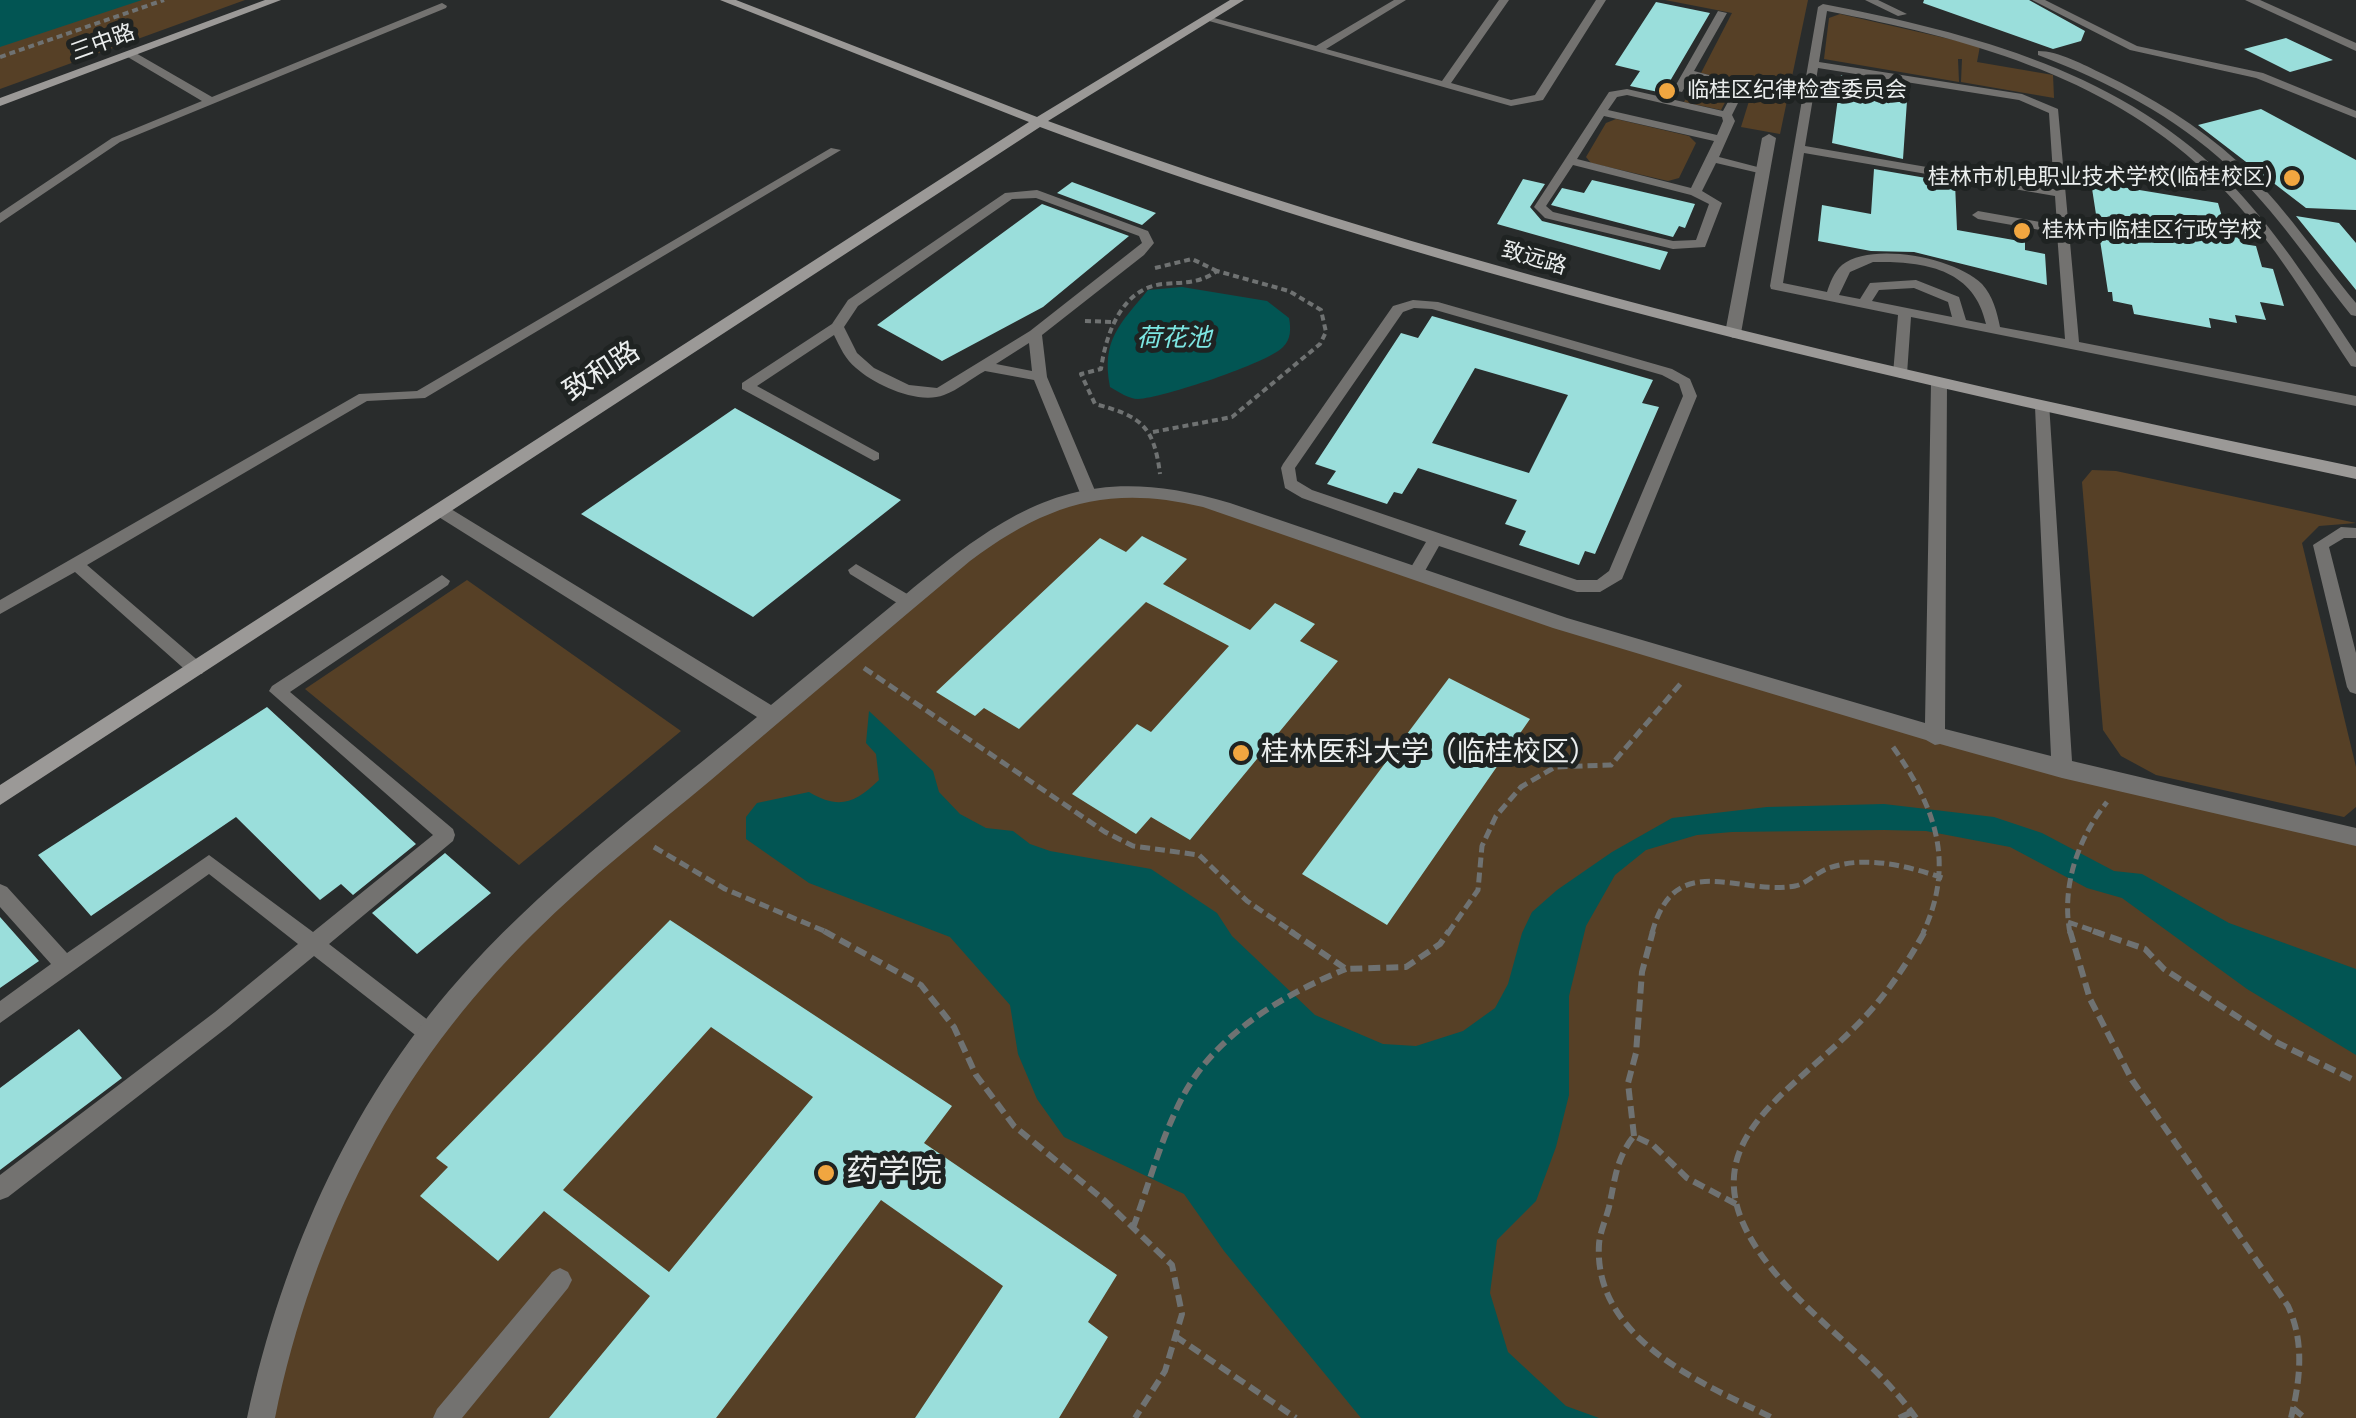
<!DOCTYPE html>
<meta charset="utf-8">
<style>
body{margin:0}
canvas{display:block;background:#292c2c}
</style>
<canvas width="2356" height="1418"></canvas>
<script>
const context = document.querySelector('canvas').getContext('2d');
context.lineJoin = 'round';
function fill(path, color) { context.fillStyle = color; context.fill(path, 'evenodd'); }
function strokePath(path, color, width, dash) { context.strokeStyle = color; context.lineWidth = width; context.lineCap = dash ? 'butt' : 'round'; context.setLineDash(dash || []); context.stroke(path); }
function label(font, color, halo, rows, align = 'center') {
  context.font = font + ' "Fira Sans","Noto Sans SC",sans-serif'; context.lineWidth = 10; context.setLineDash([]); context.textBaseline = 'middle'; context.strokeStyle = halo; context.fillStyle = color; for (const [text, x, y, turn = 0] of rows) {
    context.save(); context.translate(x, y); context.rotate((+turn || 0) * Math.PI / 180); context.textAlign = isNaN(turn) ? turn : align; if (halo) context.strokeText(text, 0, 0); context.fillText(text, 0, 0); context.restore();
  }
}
fill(new Path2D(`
 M0,0H245L0,89Z
 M1665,0H1808L1780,134L1741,127L1754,85L1701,73L1732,13Z
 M1840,14L1980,46L1977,62L2053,75L2054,98L1961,82L1962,59H1958L1959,82L1824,59L1829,18Z
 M1698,78L1733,87L1721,110L1684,102Z
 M1616,119L1689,136L1696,143L1679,178L1668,181L1591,163L1586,157L1606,123Z
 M2092,470L2116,471L2356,523L2319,526L2302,543L2356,767V807L2344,817L2156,775L2121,756L2103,730L2082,482Z
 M1180,494L1675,659L2356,837V1418H261L339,1180L487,965L964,556L1075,495Z
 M467,580L681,731L519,865L305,689Z`), '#564026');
fill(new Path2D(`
 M0,0H142L0,47Z
 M1182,287L1267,301L1289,318C1291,329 1291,339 1283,347C1268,363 1162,398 1138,399C1129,399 1119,392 1110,387C1101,340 1120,324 1148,290Z
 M869,711L933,771L939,792L960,814L986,828L1013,831L1030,844L1050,851L1151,869L1217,913L1232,936L1315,1015L1383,1044L1416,1046L1463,1031L1495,1008L1508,984L1522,933L1532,912L1557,890L1612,852L1672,818L1767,807L1884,804L1994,817L2042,833L2114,871L2142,874L2229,923L2356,969V1055L2247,989L2122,898L2087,888L2010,847L1926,831L1884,830L1732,832L1697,835L1646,850L1615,875L1586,926L1569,996V1095L1556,1147L1536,1201L1497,1240L1490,1293L1508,1352L1566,1406L1599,1418H1361L1224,1251L1184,1194L1064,1137L1037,1099L1018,1054L1010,1005L950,937L809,883L746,839V817L757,803L809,792C839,810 855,803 879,780L876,754L866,743Z`), '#025553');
fill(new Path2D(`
 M1924,0H2029L2085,31L2081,41L2053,49L1923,3Z
 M1656,2L1710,13L1663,93L1630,86L1640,71L1615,65Z
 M2286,38L2333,60L2290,72L2244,49Z
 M1841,75L1908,86L1903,159L1832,143Z
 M2261,109L2356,160V210L2306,208L2198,125Z
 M1874,169L1955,183L1957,230L2025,242V250L2045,254L2047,285L1914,252L1871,251L1818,241L1822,205L1871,214Z
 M1523,179L1545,184L1530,207L1542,221L1668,252L1660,270L1497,224Z
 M1592,180L1695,204L1685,228L1679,226L1673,237L1551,205L1562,188L1584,193Z
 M1072,182L1156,213L1142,225L1057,193Z
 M2091,182L2218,203L2222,217L2231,218L2243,244L2256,246L2262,267L2273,269L2284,306L2260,302L2266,320L2235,315L2237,323L2209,318L2211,328L2134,314L2132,305L2113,301L2112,292H2108Z
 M1042,204L1129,236L1043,307L942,361L877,325Z
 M2296,216L2339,223L2356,243V290Z
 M1432,316L1653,380L1642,403L1659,407L1595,554L1585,551L1579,565L1519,545L1526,531L1505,524L1517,500L1418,468L1402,494L1394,492L1387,504L1327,484L1336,471L1315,464L1401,333L1418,338ZM1475,368L1568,395L1529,473L1432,443Z
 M735,408L901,500L753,617L581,514Z
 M1142,536L1187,559L1163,584L1250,630L1275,603L1315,624L1300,641L1338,661L1190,840L1151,817L1136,834L1072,794L1137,724L1151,732L1229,646L1146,602L1019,729L984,708L975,716L936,692L1100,538L1126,552Z
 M1449,678L1530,719L1387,925L1302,874Z
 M267,707L416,844L353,895L341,884L320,900L236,817L91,916L38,855Z
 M445,853L491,893L417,954L372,913Z
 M0,917L39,961L0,988Z
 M670,920L952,1106L924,1143L1117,1275L1088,1322L1108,1337L1059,1418H915L1003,1286L881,1200L716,1418H549L650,1296L544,1211L498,1261L420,1196L448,1167L436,1158ZM711,1027L813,1097L669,1272L563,1190Z
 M79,1029L122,1078L0,1170V1088Z`), '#9adedb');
strokePath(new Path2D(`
 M0,57L164,0
 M1155,268L1192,259L1217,271
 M1085,321L1113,322
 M1153,432L1232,417L1320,344L1326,332L1321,310L1289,291L1217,271C1198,284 1185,282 1163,284C1122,288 1106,333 1101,369L1081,374L1095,404C1141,416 1154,426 1160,474`), '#6f7272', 4, [6, 4]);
strokePath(new Path2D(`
 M864,668L1105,832L1133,846L1199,855L1247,901L1294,933
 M1893,747C1935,807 1956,862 1923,933
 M654,847L725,889L829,933
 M2068,922L2100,933
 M1448,933L1478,890L1482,846L1496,816L1521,787L1555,767L1611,765L1682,682
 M1652,933C1675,848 1737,896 1795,886C1806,884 1817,872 1829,868C1866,855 1907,866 1943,878
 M2070,933C2061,887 2078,838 2107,802`), '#6f7272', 5, [10, 5]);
strokePath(new Path2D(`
 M824,931L921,985L954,1027L976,1075L1014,1126L1104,1200L1172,1265L1182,1314L1165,1371L1135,1418
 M1290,931L1346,969L1406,967L1440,944L1449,931
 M2070,931L2090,999L2132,1080L2288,1306C2305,1343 2300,1380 2291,1418
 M2093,931L2145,949L2164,969L2278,1043L2356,1081
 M1634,1136L1628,1083L1636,1053L1642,972L1653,931
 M1736,1204L1687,1178L1653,1145L1634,1136C1616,1158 1615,1180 1609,1207C1606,1219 1600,1232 1599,1244C1593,1339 1703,1384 1773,1418
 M1133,1228C1149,1184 1161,1138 1183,1096C1215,1035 1284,994 1346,969
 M1175,1336L1296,1418
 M2293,1408L2305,1418
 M1899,1418L1912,1412
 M1916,1418C1874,1359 1812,1321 1768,1264C1680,1150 1781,1101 1853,1029C1883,1000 1905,967 1925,931`), '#6f7272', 6, [12, 6]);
fill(new Path2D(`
 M1394,0H1406L1326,49L1442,81L1499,0H1509L1451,83L1511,100L1535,95L1596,0H1606L1543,100L1511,106L1202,19L1207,16L1316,46Z
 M1865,0H1878L1907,14L1898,16Z
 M2032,0H2045L2137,46L2263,73L2356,111V118L2256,78L2130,50Z
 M442,3L447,6L446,8L120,142L0,223V213L112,138L202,101L126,56V52H134L212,97Z
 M1823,4C1972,33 2126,72 2234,187C2281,237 2318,296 2356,353V367L2351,366C2307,299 2265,227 2206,172C2102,74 1964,38 1827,11L1819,62L2022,94L2058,109L2079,342L2356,396V406L1911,317L1907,374L1900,378L1893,374L1898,315L1771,289L1770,286L1818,7ZM1818,68L2019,100L2049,113L2054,189L1805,146ZM1804,153L2055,196L2057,225L1978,211L1972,215L1978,219L2057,233L2065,339L2000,327C1997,312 1993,296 1982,284C1956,258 1872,241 1842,265C1834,272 1830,283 1827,292L1783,283ZM1873,262C1923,261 1974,268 1986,324L1966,320L1959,297L1916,280L1870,283L1860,299L1839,295L1850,272ZM1914,288L1948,302L1952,317L1872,301L1879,290Z
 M1718,11L1727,13L1694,71L1747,85L1732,115L1735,121L1719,157L1769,170L1763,174L1716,163L1702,191L1722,203L1705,247L1673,249L1545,218L1534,207L1609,92L1627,89L1723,111L1736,87L1691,77L1682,92L1673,90ZM1627,95L1722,117L1723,121L1717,135L1608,110L1617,97ZM1604,116L1714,141L1691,188L1577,159ZM1573,165L1691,195L1709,204L1696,240L1673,241L1553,212L1546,206Z
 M2038,51C2059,51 2084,65 2103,74C2151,97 2198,125 2238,162C2283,204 2317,256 2356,303V316L2351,315C2311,265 2276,211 2229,167C2175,116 2107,81 2038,55Z
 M831,148L841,150L425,398L367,401L87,565L202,664L205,669L202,674H190L75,572L0,614V600L359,394L417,391Z
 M1037,190L1148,231L1154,243L1144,255L1042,335L1047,377L1096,493L1093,497H1083L1080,493L1034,380L985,371C972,378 958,390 944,395C918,405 875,385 856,368C845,359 840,347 834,335L757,386L879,453V459L874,461L742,389V383L832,324L848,300L1005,193ZM1036,198L1139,236L1142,243L1030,331L937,388L909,385L874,368L857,353L844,327L858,306L1012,199ZM1029,343L1032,371L996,364Z
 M1413,300L1438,302L1672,369L1690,379L1697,396L1622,579L1600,592H1577L1439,546L1421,578L1415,580L1407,574L1426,542L1302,498L1285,488L1281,468L1283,464L1393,306ZM1414,308L1432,309L1662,375L1679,384L1683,396L1609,571L1597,580H1577L1312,490L1297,481L1295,468L1403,312Z
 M2341,527L2356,528V538H2344L2329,547L2356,653V694L2350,692L2347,687L2313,545Z
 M856,564L914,598L916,602L914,606H902L850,574L848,570Z
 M442,575L450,581L448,585L290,692L453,829L455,835L453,841L329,944L437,1027L440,1034L437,1041L430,1044L423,1041L314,956L229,1026L8,1197L0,1200V1175L215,1012L298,944L209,874L0,1023V1001L51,964L0,907V884L7,887L67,953L209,855L313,932L433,835L269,691L272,686Z
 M560,1268L568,1272L572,1280L568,1288L462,1418H433L437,1409L552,1272Z`), '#737270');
fill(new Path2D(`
 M1769,134L1776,138L1741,333L1733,338L1725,333L1762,138Z
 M1939,379L1947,384L1945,729L2051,756L2035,407L2037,403H2049L2072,761L2356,828V846L2062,778L1940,744L1935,745L1926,740L1553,628L1203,507C1109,484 1046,504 970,561C884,633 797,707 711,780C651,830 589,878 534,933C396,1068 314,1230 275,1418H247C283,1252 354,1093 470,967C556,873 660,797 757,717L434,514L431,510L434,506H446L771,705C816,668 861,631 906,594C1016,503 1085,460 1230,503L1567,618L1925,723L1931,384Z`), '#737270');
fill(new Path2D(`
 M2245,0H2260L2356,43V51Z`), '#737270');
fill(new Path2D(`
 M265,0H281L0,106V98Z
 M720,0H736L1037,117L1230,0H1244L1048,121C1473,278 1913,375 2356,467V479C1911,384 1467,286 1040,127L0,805V785L1029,122Z`), '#9b9997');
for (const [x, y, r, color] of [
 [1667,91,10,"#f1a640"],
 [2292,178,10,"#f1a640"],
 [2022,231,10,"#f1a640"],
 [1241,753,10,"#f1a640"],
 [826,1173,10,"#f1a640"]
]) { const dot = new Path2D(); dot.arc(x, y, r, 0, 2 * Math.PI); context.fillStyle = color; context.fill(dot); strokePath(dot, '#1f2322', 4); }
label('22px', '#ebeeee', '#1f2322', [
 ["三中路",103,43,-20],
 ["致远路",1534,259,16]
]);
label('22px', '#ebeeee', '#1f2322', [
 ["临桂区纪律检查委员会",1687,91],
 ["桂林市机电职业技术学校(临桂校区)",2272,178,"right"],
 ["桂林市临桂区行政学校",2042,231]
], 'left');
label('italic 25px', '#7de7e3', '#1f2322', [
 ["荷花池",1174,339]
]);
label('28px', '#ebeeee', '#1f2322', [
 ["致和路",602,372,-33]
]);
label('28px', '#ebeeee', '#1f2322', [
 ["桂林医科大学（临桂校区）",1261,753]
], 'left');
label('32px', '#ebeeee', '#1f2322', [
 ["药学院",846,1173]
], 'left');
</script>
